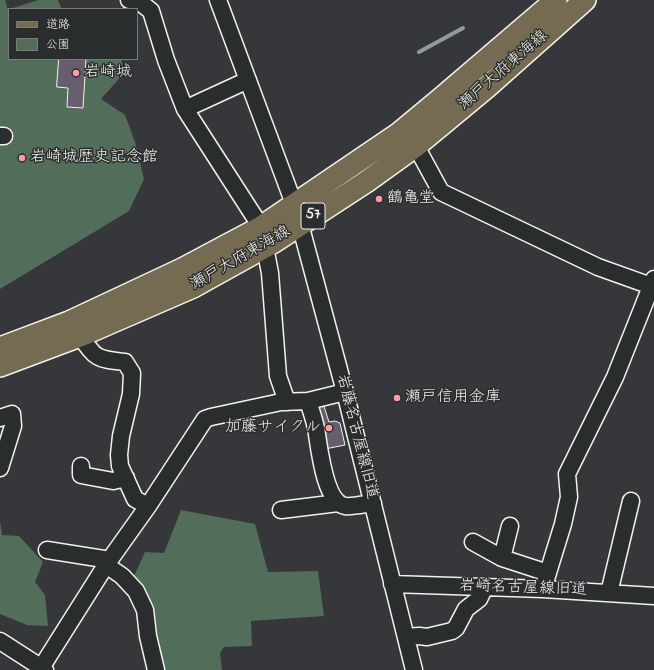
<!DOCTYPE html>
<meta charset="utf-8">
<style>
body{margin:0}
#map{position:relative;width:654px;height:670px;overflow:hidden;background:#36373b;font-family:"Indie Flower","Klee One",sans-serif}
canvas{display:block}
.legend{position:absolute;left:8px;top:8px;width:130px;height:52px;box-sizing:border-box;background:#2a2d2e;border:1px solid #7b7b78;margin:0;padding:5px 7px;list-style:none;font-size:12px;color:#f4f1e8}
.legend li{display:flex;align-items:center;gap:8px;height:20px}
.legend b{width:20px;border:1px solid #7b7b78}
</style>
<div id="map">
<canvas width="654" height="670"></canvas>
<ul class="legend">
<li><b style="height:5px;background:#746b52"></b>道路</li>
<li><b style="height:11px;background:#536d5b"></b>公園</li>
</ul>
</div>
<script>
const context = document.querySelector('canvas').getContext('2d');
context.lineJoin = 'round';
function fill(path, color) { context.fillStyle = color; context.fill(path, 'evenodd'); }
function strokePath(path, color, width, dash) { context.strokeStyle = color; context.lineWidth = width; context.lineCap = dash ? 'butt' : 'round'; context.setLineDash(dash || []); context.stroke(path); }
function label(font, color, halo, rows, align = 'center') {
  context.font = font + ' "Indie Flower","Klee One",sans-serif'; context.lineWidth = 3; context.setLineDash([]); context.textBaseline = 'middle'; context.strokeStyle = halo; context.fillStyle = color; for (const [text, x, y, turn = 0] of rows) {
    context.save(); context.translate(x, y); context.rotate((+turn || 0) * Math.PI / 180); context.textAlign = isNaN(turn) ? turn : align; if (halo) context.strokeText(text, 0, 0); context.fillText(text, 0, 0); context.restore();
  }
}
fill(new Path2D(`
 M0,0H5L8,10L9,9V59H121L125,72L101,99L125,115L135,142L144,179L129,211L0,289Z
 M38,0H58L61,8L63,9H10Z
 M181,510L255,524L268,572L318,571L324,616L251,621L252,646L224,647L220,653L222,670H161L140,584L134,576L145,552L164,553Z
 M0,521L2,535L19,536L43,562L35,582L45,595L48,626L27,625L0,614Z`), '#536d5b');
strokePath(new Path2D(`
 M419,52L463,28`), '#8e9c9f', 4);
const building = new Path2D(`
 M59,59H86L83,108L67,107L68,88L57,87Z
 M323,403L329,422L335,421L340,423L345,445L325,449L315,405Z`);
fill(building, '#665e6f');
strokePath(building, '#f4f1e8', 1);
const minor = new Path2D(`
 M129,0L141,3L151,11L166,60L185,109L261,227
 M218,0L294,204L300,224L345,392L414,670
 M185,109L248,80
 M0,136H4
 M416,146L441,192L598,267L654,287
 M265,247L270,273L278,376L287,402
 M80,336C97,360 97,359 125,362L132,373L131,394L121,436L119,455L120,466L135,499L148,506
 M308,401C311,410 314,419 316,428C319,445 324,502 345,506C352,507 365,504 373,503
 M0,418L12,414L13,426L0,468
 M81,466V475L113,481L126,478
 M281,510L338,503
 M473,542L502,558L548,573
 M47,550L110,560
 M502,558L510,526
 M106,565L122,576L136,591L145,610L148,636L156,670
 M392,584L543,589L654,596
 M543,589L563,524L569,497L567,474L615,377L654,279
 M609,593L631,501
 M406,637L419,636L427,637L452,631L456,628L466,609L479,599L485,587
 M0,641L45,670
 M41,668L106,565L148,506L205,419L211,417L281,402L308,401L345,392`);
const major = new Path2D(`
 M0,348L69,322L182,269L261,227L398,134L439,100L556,0
 M0,366L80,336L193,287L274,242L366,182L416,146L486,88L585,0`);
strokePath(minor, '#f4f1e8', 19);
strokePath(major, '#f4f1e8', 24);
strokePath(minor, '#2a2d2e', 16);
strokePath(major, '#746b52', 21);
for (const [x, y, r, color] of [
 [76,73,4,"#ff9aa2"],
 [22,158,4,"#ff9aa2"],
 [379,199,4,"#ff9aa2"],
 [397,398,4,"#ff9aa2"],
 [329,428,4,"#ff9aa2"]
]) { const dot = new Path2D(); dot.arc(x, y, r, 0, 2 * Math.PI); context.fillStyle = color; context.fill(dot); strokePath(dot, '#2a2d2e', 1.5); }
for (const [x, y, w] of [
 [313,216,24]
]) { const box = new Path2D(); box.roundRect(x - w / 2, y - 13, w, 26, 3); context.fillStyle = '#2a2d2e'; context.fill(box); strokePath(box, '#f4f1e8', 1); }
label('bold 15px', '#f4f1e8', null, [
 ["57",313,216]
]);
label('16px', '#f4f1e8', '#2a2d2e', [
 ["瀬戸大府東海線",504,71,-41],
 ["瀬戸大府東海線",241,259,-30],
 ["岩藤名古屋線旧道",356,437,76],
 ["岩崎名古屋線旧道",523,589,2]
]);
label('16px', '#f4f1e8', '#2a2d2e', [
 ["岩崎城",84,73],
 ["岩崎城歴史記念館",30,158],
 ["鶴亀堂",387,199],
 ["瀬戸信用金庫",405,398],
 ["加藤サイクル",321,428,"right"]
], 'left');
</script>
